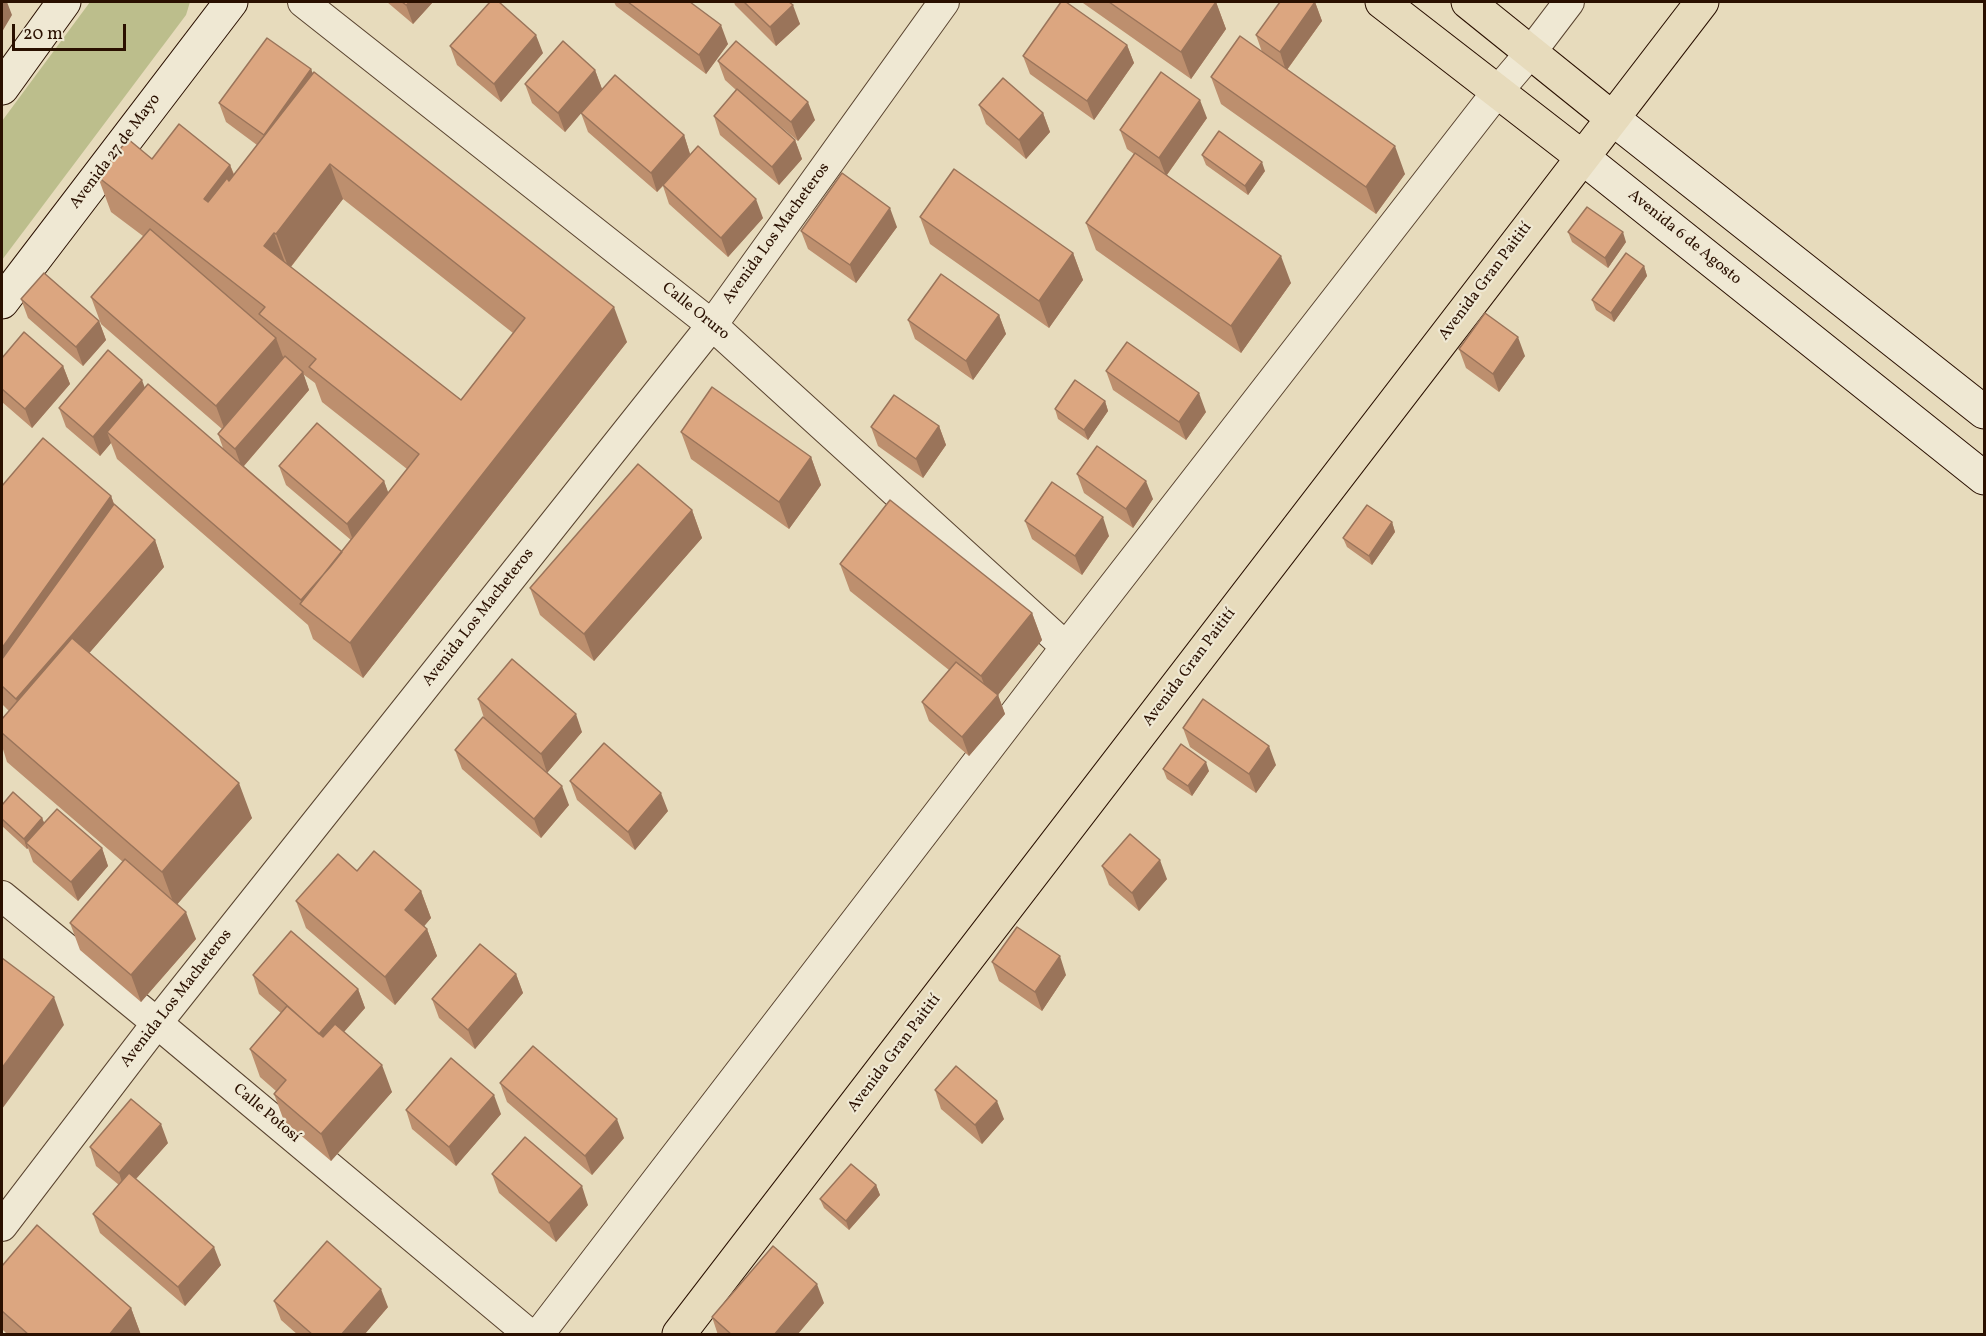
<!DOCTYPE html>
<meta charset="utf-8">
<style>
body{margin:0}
#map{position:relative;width:1986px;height:1336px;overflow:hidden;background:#e7dbbc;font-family:Vollkorn,serif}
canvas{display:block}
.frame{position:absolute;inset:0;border:3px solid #2a1000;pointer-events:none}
.scale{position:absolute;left:12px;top:24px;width:114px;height:27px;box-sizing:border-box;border:3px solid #2a1000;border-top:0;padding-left:8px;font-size:18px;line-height:21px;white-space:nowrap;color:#2a1000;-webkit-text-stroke:4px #efe8d3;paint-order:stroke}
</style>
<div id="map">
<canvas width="1986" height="1336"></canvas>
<div class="frame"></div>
<div class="scale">20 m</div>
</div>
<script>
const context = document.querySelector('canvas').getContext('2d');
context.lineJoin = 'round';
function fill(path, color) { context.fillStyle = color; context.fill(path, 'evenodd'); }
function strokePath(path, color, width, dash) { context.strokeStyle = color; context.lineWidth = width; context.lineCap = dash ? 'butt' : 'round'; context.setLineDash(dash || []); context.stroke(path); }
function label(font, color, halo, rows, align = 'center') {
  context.font = font + ' Vollkorn,serif'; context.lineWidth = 4.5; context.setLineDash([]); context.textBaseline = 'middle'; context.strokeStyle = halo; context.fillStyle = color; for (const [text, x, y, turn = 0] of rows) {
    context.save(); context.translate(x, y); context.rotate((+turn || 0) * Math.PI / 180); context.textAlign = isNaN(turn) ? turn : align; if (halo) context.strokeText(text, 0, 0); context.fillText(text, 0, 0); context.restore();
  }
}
fill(new Path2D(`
 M90,2H190L186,15L2,260V121Z`), '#bcbe8c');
const street = new Path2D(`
 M303,2L712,325L1066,647
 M2,896L157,1023L529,1334
 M2,1226L157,1023L712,325L944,2
 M539,1334L1066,647L1497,92L1531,52L1569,2`);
const secondary = new Path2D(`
 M2,88L64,2
 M1612,118L1984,412
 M1582,157L1984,478
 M2,302L231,2`);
const primary = new Path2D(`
 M1382,2L1582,157
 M1468,2L1612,118
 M679,1334L1702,2`);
strokePath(street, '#59432f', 32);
strokePath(secondary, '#2a1000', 35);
strokePath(primary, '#2a1000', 35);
strokePath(street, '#efe8d3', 30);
strokePath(secondary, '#efe8d3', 33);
strokePath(primary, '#e7dbbc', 33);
fill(new Path2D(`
 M387,2H433L413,24Z
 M614,2H690L728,44L706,74L616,6Z
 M734,2H789L800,24L776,46L735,5Z
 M1082,2H1216L1226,29L1191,79L1083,3Z
 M1315,2L1322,21L1287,70L1405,174L1376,214L1221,104L1211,77L1262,52L1256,35Z
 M1127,45L1134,63L1094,120L1030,74L1023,56Z
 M450,46L543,53L501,102L457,65Z
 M718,61L815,120L798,141L756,106L795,140L802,159L779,185L720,135L714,116L736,90L725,80Z
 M311,69L313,74L627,342L363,678L313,639L308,625L117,459L111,443L100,456L66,427L59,408L145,388L223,448L218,434L222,429L101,324L91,297L143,236L111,212L98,177L152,159L230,165L234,174L257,145L226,122L219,103ZM343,199L513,333L461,400L291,267ZM303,374L315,383L322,402L407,469L388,493L384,481L279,466L286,485L351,540L342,551L244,466L309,390Z
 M595,70L602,89L684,135L690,154L763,218L728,257L669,204L663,186L657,192L588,132L581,113L565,132L532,103L525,84Z
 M979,105L1043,113L1050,132L1026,159L986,124Z
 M1207,118L1167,175L1291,283L1241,353L1096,250L1086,223L1134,154L1127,149L1120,130Z
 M1202,155L1265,171L1248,195L1206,165Z
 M920,217L1073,253L1083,280L1049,328L930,244Z
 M897,227L856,283L808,249L801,231Z
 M1568,232L1626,242L1608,268L1572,242Z
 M1644,266L1647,276L1614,322L1596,310L1592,300Z
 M21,299L99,321L106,340L83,366L28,318Z
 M999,315L1006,334L973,380L915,339L908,320Z
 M1459,349L1525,356L1499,392L1466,368Z
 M2,358L63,366L70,384L32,428L2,402Z
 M1106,371L1206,412L1186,440L1113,390Z
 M1105,401L1108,411L1088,440L1058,419L1055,409Z
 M939,426L946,445L923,478L878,446L871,427Z
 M681,432L811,457L821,485L789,529L691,459Z
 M1077,474L1153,499L1133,528L1084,493Z
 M2,486L111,496L114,504L155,540L164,567L89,653L252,818L177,904L196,939L141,1002L80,950L70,923L123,862L7,762L2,746V719L9,711L2,704Z
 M692,510L702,538L594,661L540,615L530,588Z
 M1025,521L1109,536L1082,575L1032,539Z
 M1392,522L1395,532L1372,565L1347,547L1343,538Z
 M840,564L1032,613L1042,640L998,695L1005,714L969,756L929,721L922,702L949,670L850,591Z
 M478,699L582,732L547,773L484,718Z
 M1183,728L1276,765L1256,793L1190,747Z
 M455,750L569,805L541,838L462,769Z
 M1163,769L1209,771L1192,796L1167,779Z
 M570,781L668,811L635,850L577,800Z
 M2,805L42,818L44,823L102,848L108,866L78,901L33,862L28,848L27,849L2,826Z
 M1102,866L1167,879L1139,911L1109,885Z
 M357,871L421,891L431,918L424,926L427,929L437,956L395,1005L306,928L296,901Z
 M992,962L1066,975L1042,1011L999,981Z
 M516,974L523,993L475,1049L439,1018L432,999Z
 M253,975L358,989L365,1008L344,1032L392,1092L331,1161L284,1121L274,1094L276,1091L260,1077L250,1049L281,1013L259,994Z
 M500,1083L624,1138L592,1175L507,1102Z
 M935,1090L1004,1119L982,1144L941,1109Z
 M406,1110L501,1114L456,1166L412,1129Z
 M168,1143L136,1179L221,1265L185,1306L100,1233L93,1214L119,1185L96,1166L90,1147Z
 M492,1174L588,1205L556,1242L499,1193Z
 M876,1185L880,1195L849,1230L824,1208L820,1199Z
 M2,1266L131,1308L141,1335H8L2,1329Z
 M274,1301L388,1307L364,1335H298L281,1320Z
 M824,1303L797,1335H718L712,1317Z`), '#bd8f6e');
fill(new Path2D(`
 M2,2H7L12,15L2,32Z
 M410,2H433L413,24L406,5Z
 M1216,2L1226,29L1191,79L1181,52Z
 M1315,2L1322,21L1286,71L1280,52Z
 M793,5L800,24L776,46L770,27Z
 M721,25L728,44L706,74L699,55Z
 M536,35L543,53L501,102L494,84Z
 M1127,45L1134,63L1094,120L1087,101Z
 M311,69L318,88L264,135Z
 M595,70L602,89L565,132L558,113Z
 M1200,100L1207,118L1166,176L1159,158Z
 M808,102L815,120L798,141L791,122Z
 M1043,113L1050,132L1026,159L1019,140Z
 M684,135L690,154L657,192L651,173Z
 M795,140L802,159L779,185L772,167Z
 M1395,146L1405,174L1376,214L1366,187Z
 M1262,162L1265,171L1248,195L1245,186Z
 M330,164L343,199L289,269L276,234Z
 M230,165L243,200L217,234L204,199Z
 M756,199L763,218L728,257L721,238Z
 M890,208L897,227L856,283L850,265Z
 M1623,232L1626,242L1608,268L1605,258Z
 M274,233L287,268L264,246Z
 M1073,253L1083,280L1049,328L1039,301Z
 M1281,256L1291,283L1241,353L1231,326Z
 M1644,266L1647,276L1614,322L1611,313Z
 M614,307L627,342L363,678L350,643Z
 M999,315L1006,334L973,380L966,361Z
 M99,321L106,340L83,366L76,347Z
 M1518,337L1525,356L1499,392L1493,374Z
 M276,338L286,365L226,433L216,406Z
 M63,366L70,384L32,428L25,409Z
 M303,372L309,390L242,468L235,449Z
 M142,380L149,399L107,432L111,443L100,456L93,437Z
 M1199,393L1206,412L1186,440L1179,422Z
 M1105,401L1108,411L1088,440L1084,430Z
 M939,426L946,445L923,478L916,459Z
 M811,457L821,485L789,529L779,502Z
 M384,481L391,500L354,543L347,524Z
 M1146,481L1153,499L1133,528L1126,509Z
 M111,496L124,531L2,686V648Z
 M692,510L702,538L594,661L584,634Z
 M1103,517L1109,536L1082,575L1075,556Z
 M1392,522L1395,532L1372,565L1369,556Z
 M155,540L164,567L26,726L16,699Z
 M343,552L303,606L301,600Z
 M1032,613L1042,640L994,700L998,695L1005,714L969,756L962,737L991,703L981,676Z
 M576,714L582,732L547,773L541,754Z
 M1269,746L1276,765L1256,793L1249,774Z
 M1206,762L1209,771L1192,796L1188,786Z
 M239,783L252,818L175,907L162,872Z
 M562,786L569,805L541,838L534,819Z
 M661,793L668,811L635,850L628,832Z
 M42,818L46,827L26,843L28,848L27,849L24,839Z
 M102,848L108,866L78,901L71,882Z
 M1160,860L1167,879L1139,911L1132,893Z
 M421,891L431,918L415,937L405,910Z
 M186,912L196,939L141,1002L131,975Z
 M427,929L437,956L395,1005L385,977Z
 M1060,956L1066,975L1042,1011L1035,992Z
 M516,974L523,993L475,1049L468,1030Z
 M358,989L365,1008L326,1052L319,1034Z
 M54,997L64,1025L2,1109V1068Z
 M382,1065L392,1092L331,1161L321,1134Z
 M494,1095L501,1114L456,1166L449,1147Z
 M997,1101L1004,1119L982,1144L975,1125Z
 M617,1119L624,1138L592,1175L585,1156Z
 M161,1124L168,1143L125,1191L119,1173Z
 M876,1185L880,1195L849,1230L846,1221Z
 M582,1186L588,1205L556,1242L549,1223Z
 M214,1247L221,1265L185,1306L178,1287Z
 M817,1284L824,1303L797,1335H774Z
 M381,1289L388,1307L364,1335H341Z
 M131,1308L141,1335H109Z`), '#9a745a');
const building = new Path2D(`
 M402,2H410L406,5Z
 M490,2H499L536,35L494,84L450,46Z
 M628,2H690L721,25L699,55Z
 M744,2H789L793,5L770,27Z
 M1061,2H1066L1127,45L1087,101L1023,56Z
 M1109,2H1216L1181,52Z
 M1280,2H1315L1280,52L1256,35Z
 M1240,36L1395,146L1366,187L1211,77Z
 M267,38L311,69L264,135L219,103Z
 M563,41L595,70L558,113L525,84Z
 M736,41L808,102L791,122L718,61Z
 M314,72L614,307L350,643L300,604L419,454L309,367L316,359L259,314L265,307L98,177L128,139L152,159L179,124L230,165L204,199L208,202L227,178L229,181ZM330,164L525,318L461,400L264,246L274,233L276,234Z
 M1161,72L1200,100L1159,158L1120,130Z
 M615,75L684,135L651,173L581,113Z
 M1003,78L1043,113L1019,140L979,105Z
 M737,89L795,140L772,167L714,116Z
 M1219,131L1262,162L1245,186L1202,155Z
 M698,146L756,199L721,238L663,185Z
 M1135,153L1281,256L1231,326L1086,223Z
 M954,169L1073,253L1039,301L920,217Z
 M842,173L890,208L850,265L801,231Z
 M1587,207L1623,232L1605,258L1568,232Z
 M150,229L276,338L216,406L91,297Z
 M1626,253L1644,266L1611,313L1592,300Z
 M44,273L99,321L76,347L21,299Z
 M941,274L999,315L966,361L908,320Z
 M1485,313L1518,337L1493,374L1459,349Z
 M24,332L63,366L25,409L2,389V358Z
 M1127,342L1199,393L1179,422L1106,371Z
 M108,350L142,380L93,437L59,408Z
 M285,356L303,372L235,449L218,434Z
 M1075,380L1105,401L1084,430L1055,409Z
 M148,384L342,552L330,567L301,600L107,432Z
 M712,387L811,457L779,502L681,432Z
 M894,395L939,426L916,459L871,427Z
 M317,423L384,481L347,524L279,466Z
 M43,438L111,496L2,648V486Z
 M1097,446L1146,481L1126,509L1077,474Z
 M638,464L692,510L584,634L530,588Z
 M1052,482L1103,517L1075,556L1025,521Z
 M890,500L1032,613L981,676L840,564Z
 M114,504L155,540L16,699L2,686V659Z
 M1367,505L1392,522L1369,556L1343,538Z
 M72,638L239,783L162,872L2,733V719Z
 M512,659L576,714L541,754L478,699Z
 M956,662L998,695L962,737L922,702Z
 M1203,699L1269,746L1249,774L1183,728Z
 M483,717L562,786L534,819L455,750Z
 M604,743L661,793L628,832L570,781Z
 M1181,744L1206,762L1188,786L1163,769Z
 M13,792L42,818L24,839L2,819V805Z
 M57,809L102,848L71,882L26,843Z
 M1130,834L1160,860L1132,893L1102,866Z
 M374,851L421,891L405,910L427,929L385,977L296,901L338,854L357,871Z
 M125,859L186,912L131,975L70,923Z
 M1017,927L1060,956L1035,992L992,962Z
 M291,931L358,989L319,1034L253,975Z
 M480,944L516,974L468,1030L432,999Z
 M2,958L54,997L2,1068Z
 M287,1006L323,1037L335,1024L382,1065L321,1134L274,1094L286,1080L250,1049Z
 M533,1046L617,1119L585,1156L500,1083Z
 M451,1058L494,1095L449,1147L406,1110Z
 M956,1066L997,1101L975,1125L935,1090Z
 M131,1099L161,1124L119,1173L90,1147Z
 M525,1137L582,1186L549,1223L492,1174Z
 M851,1164L876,1185L846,1221L820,1199Z
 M129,1173L214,1247L178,1287L93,1214Z
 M37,1225L131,1308L109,1335H29L2,1311V1266Z
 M327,1241L381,1289L341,1335H313L274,1301Z
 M773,1246L817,1284L774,1335H732L712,1317Z`);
fill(building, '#dca680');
strokePath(building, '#9a745a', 1.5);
label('16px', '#2a1000', '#efe8d3', [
 ["Avenida 27 de Mayo",116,152,-53],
 ["Avenida Los Macheteros",777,234,-54],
 ["Avenida 6 de Agosto",1684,238,39],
 ["Avenida Gran Paitití",1486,282,-53],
 ["Calle Oruro",695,312,39],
 ["Avenida Los Macheteros",479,618,-52],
 ["Avenida Gran Paitití",1190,668,-53],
 ["Avenida Los Macheteros",177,999,-52],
 ["Avenida Gran Paitití",895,1054,-53],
 ["Calle Potosí",266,1114,40]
]);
</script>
